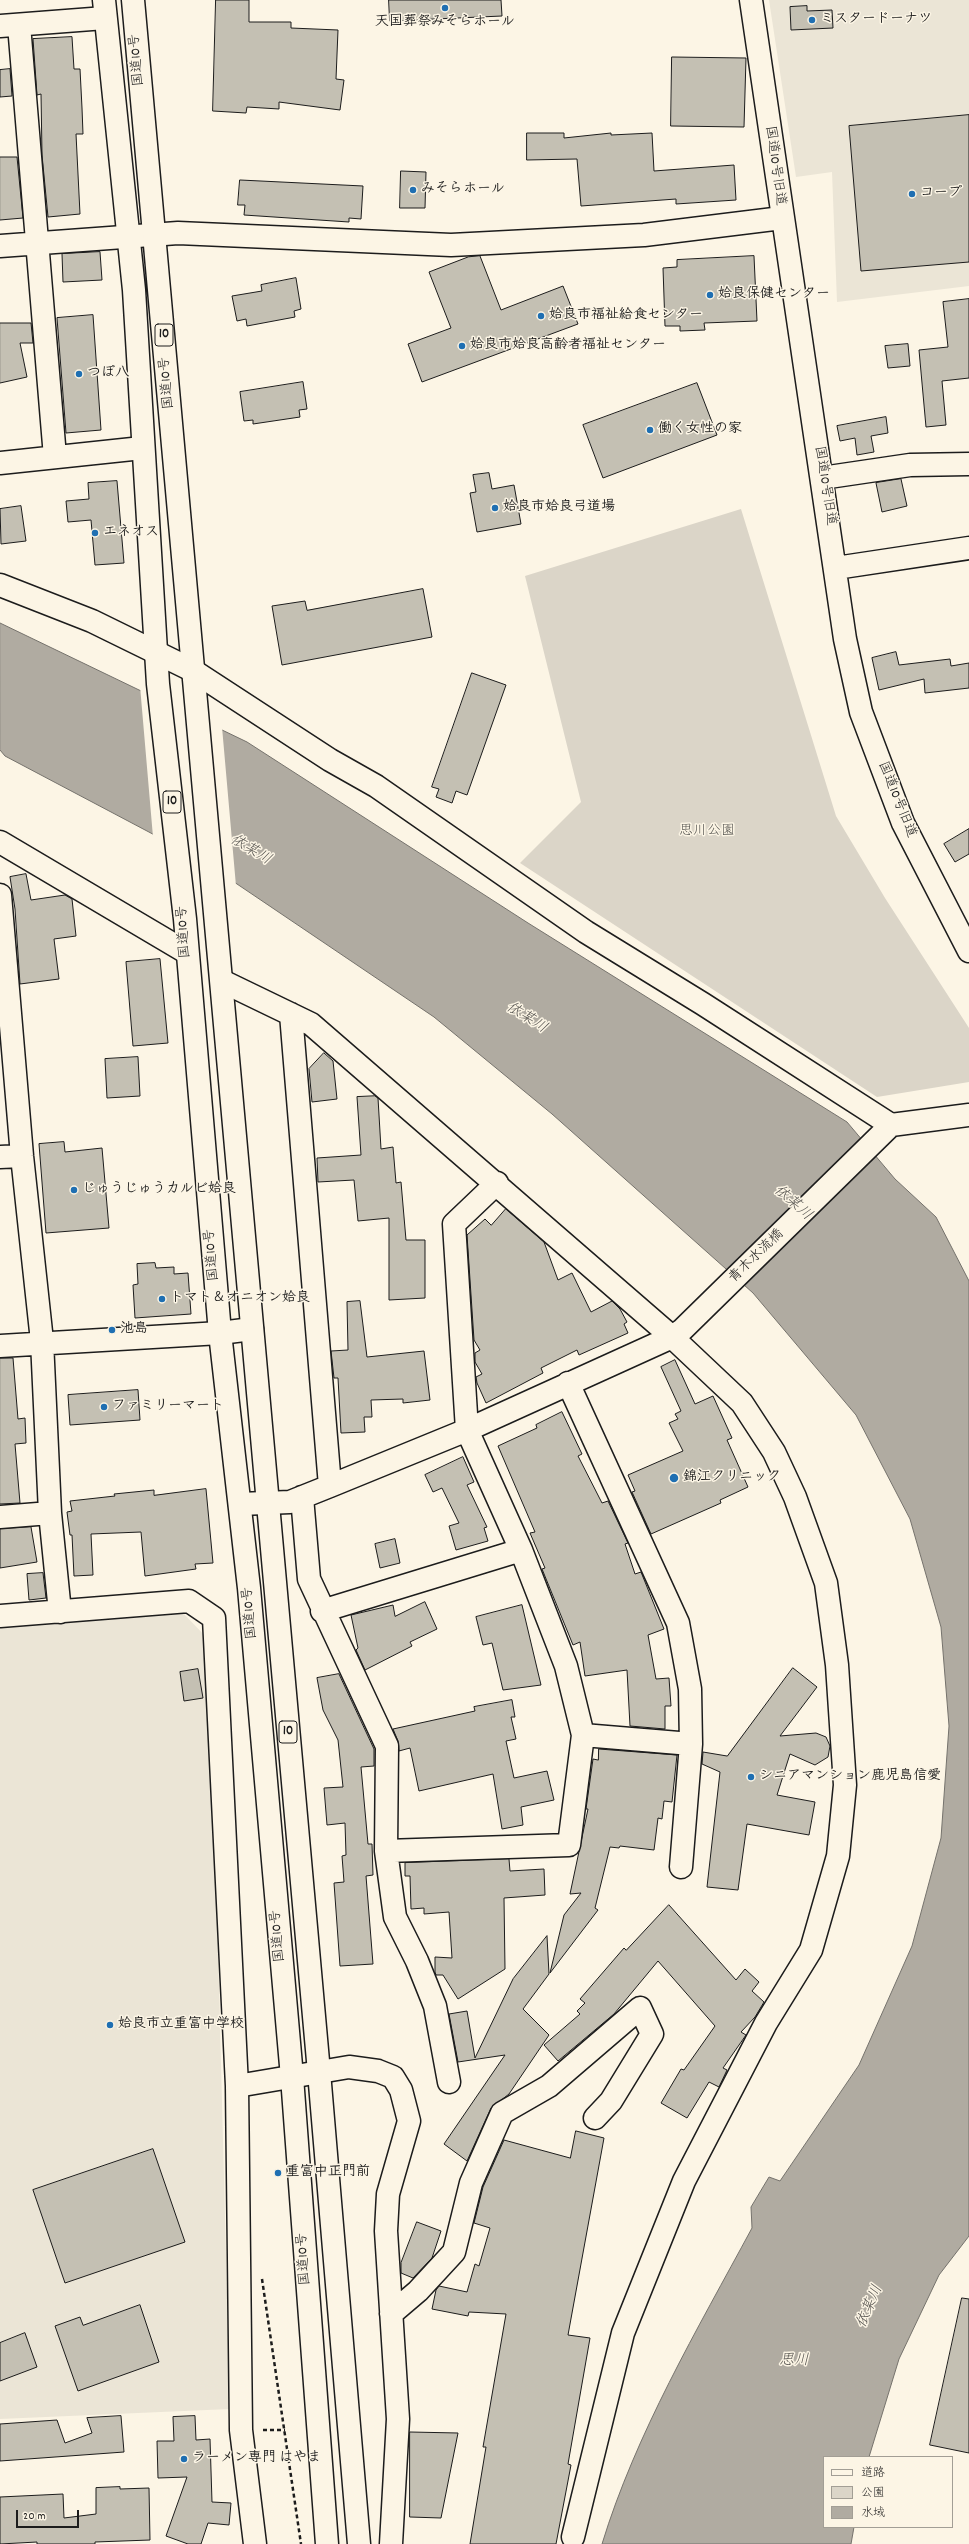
<!DOCTYPE html>
<meta charset="utf-8">
<style>
body{margin:0}
#map{position:relative;width:969px;height:2544px;overflow:hidden;background:#fcf5e5;font-family:Dekko,"Klee One",sans-serif}
canvas{display:block}
.legend{position:absolute;left:823px;top:2456px;width:130px;height:72px;box-sizing:border-box;background:#fcf5e5;border:1px solid #a29e95;margin:0;padding:5px 7px;list-style:none;font-size:12px;color:#1c1c1c}
.legend li{display:flex;align-items:center;gap:8px;height:20px}
.legend b{width:20px;border:1px solid #a29e95}
.scale{position:absolute;left:16px;top:2510px;width:63px;height:18px;box-sizing:border-box;border:2px solid #1c1c1c;border-top:0;padding-left:5px;font-size:12px;line-height:14px;white-space:nowrap;color:#1c1c1c;-webkit-text-stroke:3px #fcf5e5;paint-order:stroke}
</style>
<div id="map">
<canvas width="969" height="2544"></canvas>
<ul class="legend">
<li><b style="height:5px;background:#fcf5e5"></b>道路</li>
<li><b style="height:11px;background:#dbd5c8"></b>公園</li>
<li><b style="height:11px;background:#b0aba1"></b>水域</li>
</ul>
<div class="scale">20 m</div>
</div>
<script>
const context = document.querySelector('canvas').getContext('2d');
context.lineJoin = 'round';
function fill(path, color) { context.fillStyle = color; context.fill(path, 'evenodd'); }
function strokePath(path, color, width, dash) { context.strokeStyle = color; context.lineWidth = width; context.lineCap = dash ? 'butt' : 'round'; context.setLineDash(dash || []); context.stroke(path); }
function label(font, color, halo, rows, align = 'center') {
  context.font = font + ' Dekko,"Klee One",sans-serif'; context.lineWidth = 3; context.setLineDash([]); context.textBaseline = 'middle'; context.strokeStyle = halo; context.fillStyle = color; for (const [text, x, y, turn = 0] of rows) {
    context.save(); context.translate(x, y); context.rotate((+turn || 0) * Math.PI / 180); context.textAlign = isNaN(turn) ? turn : align; if (halo) context.strokeText(text, 0, 0); context.fillText(text, 0, 0); context.restore();
  }
}
fill(new Path2D(`
 M769,0H969V286L837,302L832,172L796,177Z
 M181,1611L210,1641L230,2409L0,2419V1623Z`), '#ebe5d6');
fill(new Path2D(`
 M741,509L836,816L885,898L969,1028V1082L877,1097L520,863L581,802L525,576Z`), '#dbd5c8');
const water = new Path2D(`
 M0,623L247,742L528,923L847,1122L895,1179L936,1217L969,1281V2236L939,2275L899,2359L869,2457H824V2527H854L851,2544H602C636,2433 697,2330 752,2228L751,2207L769,2177L780,2181L859,2065L912,1946L941,1838L949,1726L941,1627L910,1519L856,1415L753,1293L552,1114L434,1017L200,859L5,756L0,750Z`);
fill(water, '#b0aba1');
strokePath(water, '#75726c', 1);
fill(new Path2D(`
 M140,686L222,727L236,886L199,861L153,837Z`), '#fcf5e5');
const building = new Path2D(`
 M216,0H249V22H291V28L338,30L336,79L344,80L340,110L279,102V109L247,107L246,113L213,111Z
 M389,0H501L502,16L390,21Z
 M807,6V11L832,10L833,28L791,30L790,7Z
 M72,37L74,69H80L82,108L83,134H76L80,214L48,217L42,155L41,94L37,95L33,39Z
 M672,57L746,58L744,127L671,126Z
 M10,69L12,96L0,97V70Z
 M969,115V262L861,271L849,126Z
 M527,133H564V138L611,133V135L652,133L654,171L734,165L736,200L676,204V199L581,206L577,159L527,160Z
 M0,157H17L23,218L0,220Z
 M401,171L426,172L425,208H400Z
 M240,180L363,186L361,219L349,218V222L244,215L245,205H238Z
 M100,252L102,280L63,282L62,254Z
 M480,256L501,310L563,286L578,324L422,382L408,344L451,328L429,272L468,257Z
 M754,256L757,321L704,323L705,330L680,331V326H665L663,268L677,267V260Z
 M296,278L301,309L294,311L295,317L247,326L246,319L237,321L232,296L262,291L261,285Z
 M969,299V378L942,381L946,425L926,427L919,350L948,347L943,302Z
 M93,315L101,430L66,433L57,318Z
 M0,323H31L33,343H20L27,377L0,383Z
 M908,344L910,366L888,368L885,346Z
 M303,382L307,409L299,410L300,417L253,424V420L244,421L240,392Z
 M697,383L717,435L603,478L583,425Z
 M886,417L888,433L871,436L874,452L857,455L855,438L840,441L837,426Z
 M489,473L492,489L514,485L521,524L477,532L470,493L476,492L473,475Z
 M901,479L907,506L882,512L876,483Z
 M117,481L124,563L95,565L91,520L68,522L66,501L89,499L88,483Z
 M21,506L26,541L1,544L0,509Z
 M423,589L432,637L282,665L272,606L305,601L307,610Z
 M896,652L899,665L950,659L951,666L969,663V688L925,693L924,679L879,690L872,658Z
 M472,673L506,685L467,795L456,791L452,803L436,797L439,789L432,787Z
 M969,829V854L955,862L944,844Z
 M26,874L31,900L65,895L72,899L76,936L54,939L59,979L20,984L15,909L10,877Z
 M160,959L168,1043L133,1046L126,962Z
 M324,1053L333,1061L337,1099L312,1102L309,1069Z
 M138,1057L140,1096L107,1098L105,1059Z
 M375,1096L378,1098L381,1149L393,1147L396,1183L401,1182L406,1240H425V1298L389,1300V1218L358,1221L354,1180L318,1182L317,1158L361,1155L357,1097Z
 M64,1142L65,1152L102,1148L109,1228L46,1233L39,1144Z
 M506,1209L544,1242L558,1280L572,1273L591,1312L612,1301L620,1309L627,1322L624,1324L628,1333L579,1355L577,1350L541,1368L543,1373L486,1403L477,1383L476,1377L482,1374L475,1362V1353L480,1350L474,1340L467,1235L485,1219L491,1225Z
 M155,1263L156,1268L174,1267V1274L188,1273L191,1314L135,1318L133,1285L138,1284L137,1264Z
 M360,1301L367,1357L424,1351L430,1400L403,1403V1399L371,1400L372,1417H364L365,1432L341,1433L338,1378H334L331,1351L348,1350L347,1302Z
 M0,1358H13L18,1419L25,1418L26,1443L15,1444L20,1503L0,1504Z
 M675,1360L695,1404L713,1396L732,1438L727,1440L748,1487L720,1500L721,1503L651,1534L632,1492L635,1491L628,1475L683,1451L669,1423L678,1419L675,1414L681,1411L661,1367Z
 M138,1390L140,1420L70,1425L68,1395Z
 M562,1412L582,1454L578,1456L602,1503L608,1501L628,1543L625,1544L635,1574L641,1572L664,1629L648,1635L656,1679L669,1678L671,1706H665V1729L630,1726L627,1670L585,1676L580,1642L573,1645L542,1569L545,1568L530,1533L535,1532L498,1446L537,1428L536,1425Z
 M463,1457L474,1482L467,1485L487,1527L484,1528L488,1541L456,1550L449,1526L459,1523L442,1488L433,1492L425,1475Z
 M206,1489L213,1563L195,1564L196,1569L145,1576L141,1532L91,1534L93,1575L74,1576L72,1535H70L67,1512L72,1511L70,1501L115,1496L114,1494L154,1490V1495Z
 M31,1527L37,1562L0,1568V1529Z
 M395,1539L400,1563L380,1568L375,1544Z
 M43,1573L46,1598L29,1600L27,1574Z
 M425,1602L437,1629L410,1642L412,1646L365,1670L356,1650L358,1648L351,1615L393,1605L395,1616Z
 M522,1605L541,1685L503,1690L492,1643L483,1645L476,1617Z
 M793,1668L817,1687L780,1736L816,1733L826,1737L830,1746L828,1757L815,1765L790,1754L777,1795L815,1802L809,1835L747,1824L738,1890L707,1887L720,1772L702,1764L703,1752L727,1756Z
 M198,1669L203,1698L184,1701L180,1672Z
 M339,1674L374,1749V1766L361,1767L368,1844H372L373,1875L366,1876L373,1964L340,1966L334,1883L344,1882L342,1856L346,1855L345,1823L327,1825L324,1788L343,1787L338,1740L323,1710L317,1678Z
 M512,1700L515,1717H511L516,1739L506,1741L514,1778L547,1771L554,1800L521,1807L523,1825L502,1829L493,1774L419,1791L410,1748L399,1751L398,1741L393,1729L475,1711L474,1707Z
 M599,1749L677,1755L672,1802L664,1801L662,1819L658,1818L654,1850L620,1846L619,1848L610,1847L595,1908L598,1910L550,1973L564,1915L581,1893L570,1894L588,1809H586L593,1759L598,1760Z
 M509,1859L510,1871L544,1869L545,1895L504,1898L505,1969L458,1999L443,1975H436L435,1972V1957L452,1958L449,1912L424,1914V1908L411,1909L410,1876H405V1863Z
 M669,1905L736,1980L745,1969L759,1982L752,1991L764,2002L755,2017L741,2032L746,2035L723,2068L727,2070L719,2087L709,2082L687,2118L661,2103L681,2069L684,2070L715,2026L658,1961L614,2014L558,2061L544,2045L580,2014L577,2011L585,2003L580,1999L624,1948L626,1950Z
 M547,1936L549,1974L523,2009L549,2035L509,2094L491,2108L467,2161L444,2144L505,2055L458,2062L449,2014L467,2011L475,2058L513,1979Z
 M576,2131L604,2138L568,2335L590,2338L568,2464L571,2465L556,2544H470L486,2447H483L506,2314L469,2312L468,2316L432,2309L436,2290L439,2286L467,2292L475,2264L479,2266L490,2228L474,2223L483,2187L504,2140L570,2158Z
 M153,2149L185,2242L65,2283L33,2190Z
 M417,2222L441,2231L432,2258L413,2278L401,2273V2263Z
 M962,2298L969,2299V2453L930,2445Z
 M140,2305L159,2362L78,2391L55,2326L80,2317L83,2325Z
 M25,2333L37,2367L0,2381V2343Z
 M121,2416L124,2452L0,2461V2424L57,2420L65,2443L92,2433L87,2418Z
 M195,2416L196,2440L210,2439L212,2502L231,2503L229,2525L208,2523L201,2544H188L166,2536L187,2477L158,2478L157,2441H174L173,2417Z
 M410,2432L458,2433L441,2518L410,2517Z
 M120,2487V2489L149,2488L150,2540L95,2542V2544H37V2542L0,2544V2497L63,2494L64,2518L96,2514V2488Z`);
fill(building, '#c4c0b3');
strokePath(building, '#1c1c1c', 1);
const minor = new Path2D(`
 M751,0L845,639L861,712L903,823L969,951
 M19,25L55,457
 M0,26L105,18
 M0,246L178,233L451,245L644,235L782,218
 M0,463L142,448
 M822,478L910,465L969,464
 M836,568L969,548
 M0,585L92,621L192,670L330,760L376,786L586,932L703,1004L891,1125
 M0,842L186,952
 M0,895L22,1156L42,1341L50,1513L60,1612
 M222,981L311,1024L672,1337L742,1403L774,1452L795,1497L826,1583L837,1665L845,1785L838,1856L811,1950L766,2023L684,2181L623,2333L573,2537
 M291,1014L330,1486
 M0,1157L22,1156
 M497,1183L454,1224L467,1430L521,1550L566,1666L583,1735L691,1744L690,1689L678,1623L568,1383
 M0,1346L220,1333L252,1329
 M302,1497L309,1579L387,1746L386,1851L395,1917L417,1961L435,2006L449,2082
 M240,1504L290,1502L330,1486L467,1430L672,1337L682,1330L891,1125L969,1115
 M0,1517L50,1513
 M322,1611L521,1550
 M0,1616L189,1601L214,1618L237,2086L241,2430L255,2544
 M386,1851L569,1845L583,1735
 M681,1867L691,1744
 M237,2086L349,2067L378,2071L393,2077L401,2090L409,2121L388,2194L386,2231L398,2419L391,2544
 M391,2314L418,2291L454,2252L471,2183L502,2113L549,2086L640,2008L652,2034L611,2101L595,2118`);
const highway = new Path2D(`
 M104,0L134,290L158,684L185,919L220,1333L249,1588L292,2077L327,2544
 M133,0L319,2072L359,2544`);
strokePath(minor, '#1c1c1c', 25);
strokePath(highway, '#1c1c1c', 25);
strokePath(new Path2D(`
 M262,2279L301,2544
 M263,2430H285`), '#1c1c1c', 2.5, [4, 3]);
strokePath(minor, '#fcf5e5', 22);
strokePath(highway, '#fcf5e5', 22);
for (const [x, y, r, color] of [
 [445,8,4,"#1f6fb2"],
 [812,20,4,"#1f6fb2"],
 [413,190,4,"#1f6fb2"],
 [912,194,4,"#1f6fb2"],
 [710,295,4,"#1f6fb2"],
 [541,316,4,"#1f6fb2"],
 [462,346,4,"#1f6fb2"],
 [79,374,4,"#1f6fb2"],
 [650,430,4,"#1f6fb2"],
 [495,508,4,"#1f6fb2"],
 [95,533,4,"#1f6fb2"],
 [74,1190,4,"#1f6fb2"],
 [162,1299,4,"#1f6fb2"],
 [112,1330,4,"#1f6fb2"],
 [104,1407,4,"#1f6fb2"],
 [674,1478,5,"#1f6fb2"],
 [751,1777,4,"#1f6fb2"],
 [110,2025,4,"#1f6fb2"],
 [278,2173,4,"#1f6fb2"],
 [184,2459,4,"#1f6fb2"]
]) { const dot = new Path2D(); dot.arc(x, y, r, 0, 2 * Math.PI); context.fillStyle = color; context.fill(dot); strokePath(dot, '#fcf5e5', 1.5); }
for (const [x, y, w] of [
 [164,335,18],
 [172,802,18],
 [288,1732,18]
]) { const box = new Path2D(); box.roundRect(x - w / 2, y - 11, w, 22, 3); context.fillStyle = '#fcf5e5'; context.fill(box); strokePath(box, '#1c1c1c', 1); }
label('bold 13px', '#1c1c1c', null, [
 ["10",164,335],
 ["10",172,802],
 ["10",288,1732]
]);
label('bold 14px', '#1c1c1c', '#fcf5e5', [
 ["ミスタードーナツ",820,20],
 ["天国葬祭みそらホール",445,23,"center"],
 ["みそらホール",421,190],
 ["コープ",920,194],
 ["姶良保健センター",718,295],
 ["姶良市福祉給食センター",549,316],
 ["姶良市姶良高齢者福祉センター",470,346],
 ["つぼ八",87,374],
 ["働く女性の家",658,430],
 ["姶良市姶良弓道場",503,508],
 ["エネオス",103,533],
 ["じゅうじゅうカルビ姶良",82,1190],
 ["トマト＆オニオン姶良",170,1299],
 ["池島",120,1330],
 ["ファミリーマート",112,1407],
 ["錦江クリニック",683,1478],
 ["シニアマンション鹿児島信愛",759,1777],
 ["姶良市立重富中学校",118,2025],
 ["重富中正門前",286,2173],
 ["ラーメン専門 はやま",192,2459]
], 'left');
label('14px', '#1c1c1c', '#fcf5e5', [
 ["国道10号",138,60,-95],
 ["国道10号旧道",774,166,82],
 ["国道10号",168,383,-95],
 ["国道10号旧道",824,486,81],
 ["国道10号旧道",896,800,68],
 ["国道10号",185,932,-94],
 ["国道10号",213,1255,-95],
 ["青木水流橋",757,1257,-44],
 ["国道10号",251,1613,-95],
 ["国道10号",279,1936,-95],
 ["国道10号",305,2259,-94]
]);
label('14px', '#555450', '#fcf5e5', [
 ["思川公園",707,832]
]);
label('italic 15px', '#575551', '#fcf5e5', [
 ["依某川",250,851,31],
 ["依某川",526,1019,32],
 ["依某川",792,1204,41],
 ["依某川",871,2307,-67],
 ["思川",794,2362]
]);
</script>
